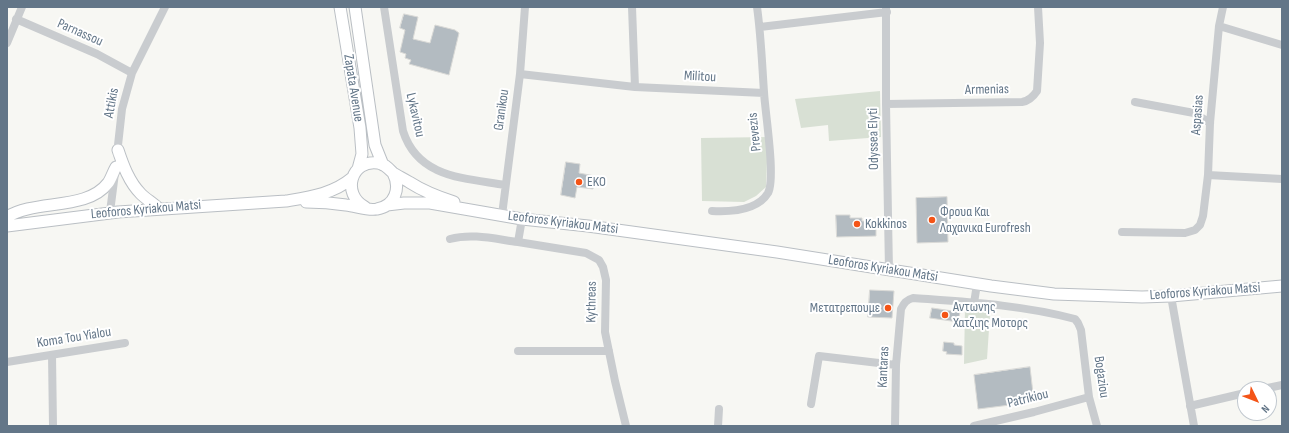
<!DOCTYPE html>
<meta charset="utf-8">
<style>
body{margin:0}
#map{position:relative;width:1289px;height:433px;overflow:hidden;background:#f7f7f3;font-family:"Sofia Sans Condensed",sans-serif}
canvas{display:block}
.frame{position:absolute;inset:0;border:8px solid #637688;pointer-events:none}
.north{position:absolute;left:1237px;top:381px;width:40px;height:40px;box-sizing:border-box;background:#fff;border:1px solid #c1c8cf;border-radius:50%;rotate:133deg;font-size:11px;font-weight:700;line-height:16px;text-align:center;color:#637688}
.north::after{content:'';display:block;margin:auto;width:14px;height:18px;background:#f45417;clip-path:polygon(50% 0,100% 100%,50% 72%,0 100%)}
</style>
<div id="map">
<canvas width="1289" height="433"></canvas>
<div class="frame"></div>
<div class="north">N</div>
</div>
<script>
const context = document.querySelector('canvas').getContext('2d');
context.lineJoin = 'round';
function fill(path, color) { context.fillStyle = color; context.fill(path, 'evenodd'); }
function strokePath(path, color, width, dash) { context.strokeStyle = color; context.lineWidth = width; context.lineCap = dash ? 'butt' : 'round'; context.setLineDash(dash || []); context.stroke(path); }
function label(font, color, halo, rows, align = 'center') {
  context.font = font + ' "Sofia Sans Condensed",sans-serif'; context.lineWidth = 4; context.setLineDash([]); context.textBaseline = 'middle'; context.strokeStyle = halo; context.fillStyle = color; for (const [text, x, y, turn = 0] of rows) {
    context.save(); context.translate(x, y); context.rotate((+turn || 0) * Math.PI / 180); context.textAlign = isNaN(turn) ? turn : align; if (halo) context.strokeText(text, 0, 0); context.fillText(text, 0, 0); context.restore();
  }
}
fill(new Path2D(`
 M880,91L881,137L829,141L828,125L801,128L795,99Z
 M768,137L766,187L756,196L744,202L702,201L701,138Z
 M965,307L990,314L987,359L964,364Z`), '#d8e0d4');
const building = new Path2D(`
 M404,14L418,17L413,39L430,43L435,25L455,30L459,33L449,75L409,64L411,60L405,58L406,54L400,52L405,30L400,28Z
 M566,162L580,164L579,173L595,176L593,189L577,187L575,198L561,195Z
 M947,197L948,242L917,243L916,198Z
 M836,215H850V218H862V221H876V236L837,237Z
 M870,290L894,291L892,318L868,317Z
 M932,308L960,312L958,322L930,318Z
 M944,342L954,343V345L962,346V355L946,354L947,352L943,351Z
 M1030,367L1034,402L978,409L974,375Z`);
fill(building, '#b3bbc1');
strokePath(building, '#d9d9d6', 1);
const secondary = new Path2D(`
 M340,7L360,128L362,154L358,169
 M355,7L375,145L383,165
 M118,150C123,165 129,182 141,194C146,199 153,203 158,208
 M306,202C319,202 333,203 346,205C356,206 368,211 377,209C395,206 401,188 393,173
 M387,205L404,203H430L522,219L588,226L777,252L991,286L1054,294L1142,297L1171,296L1282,286
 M365,207C341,194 351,159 378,163C385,164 388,168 393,173C398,176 404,179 409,182C423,191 438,197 454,202
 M7,217C35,199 87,211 108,183C111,179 113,172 116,167
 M7,226L118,212L286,201C310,197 333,194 352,178`);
strokePath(secondary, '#babfc4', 13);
strokePath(new Path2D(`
 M384,7L403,131C418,178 464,178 505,185
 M632,7L635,87
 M886,7V104L889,270
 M16,19L97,54L132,73
 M1219,26L1282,45
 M760,27L887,12
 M7,43L22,7
 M520,74L635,87L764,93
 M1135,102L1194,113L1210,123
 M886,104L1022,102C1029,101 1033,97 1037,91L1040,43L1038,7
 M117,154L122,109L132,73L165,7
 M1208,175L1282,179
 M712,211C731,212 757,211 768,193C776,178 765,112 764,92C762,64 761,35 757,7
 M110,212L115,173
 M502,215L520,74L525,7
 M522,219L518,242L586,253L599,260L603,267L606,280L605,332L615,381L626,426
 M1122,232L1185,233L1195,230L1200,225L1203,216L1208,175L1210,123L1219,26L1223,7
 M450,239C472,233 495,239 518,242
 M1171,296L1194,426
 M974,303L977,284
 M518,351H609
 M52,355L53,426
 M7,362L125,343
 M1263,389L1282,385
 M811,404L819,356L896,365
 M1190,406L1245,393
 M718,426L719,409
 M895,426L896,365L901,309C904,303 906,300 913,298C967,302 1023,305 1075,319L1078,323L1081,330L1089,397L1097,426
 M974,426L1034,412L1089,397`), '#c9cccf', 8);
strokePath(secondary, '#fff', 11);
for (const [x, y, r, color] of [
 [579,182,4,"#f45417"],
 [932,220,4,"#f45417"],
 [857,224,4,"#f45417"],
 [888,308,4,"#f45417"],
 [945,315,4,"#f45417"]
]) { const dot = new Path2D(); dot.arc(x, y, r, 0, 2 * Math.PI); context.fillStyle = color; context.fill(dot); strokePath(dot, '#fff', 1.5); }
label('14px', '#637688', '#fff', [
 ["Parnassou",80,33,24],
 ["Militou",700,77,3],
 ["Zapata Avenue",353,88,81],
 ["Armenias",987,90,-1],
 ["Attikis",112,103,-79],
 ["Granikou",502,110,-82],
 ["Lykavitou",415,115,77],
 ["Aspasias",1198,115,-86],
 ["Prevezis",755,132,-96],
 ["Odyssea Elyti",874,139,-91],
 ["Leoforos Kyriakou Matsi",146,210,-5],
 ["Leoforos Kyriakou Matsi",563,223,7],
 ["Leoforos Kyriakou Matsi",883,269,9],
 ["Leoforos Kyriakou Matsi",1205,292,-4],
 ["Kythreas",592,302,-89],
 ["Koma Tou Yialou",74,338,-9],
 ["Kantaras",884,367,-87],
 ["Bogaziou",1101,377,82],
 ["Patrikiou",1028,399,-14]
]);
label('14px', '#637688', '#fff', [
 ["EKO",587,182],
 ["Φρουα Και",940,212],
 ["Λαχανικα Eurofresh",940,228],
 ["Kokkinos",865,224],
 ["Αντωνης",953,307],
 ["Χατζιης Μοτορς",953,323],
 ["Μετατρεπουμε",880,308,"right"]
], 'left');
</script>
